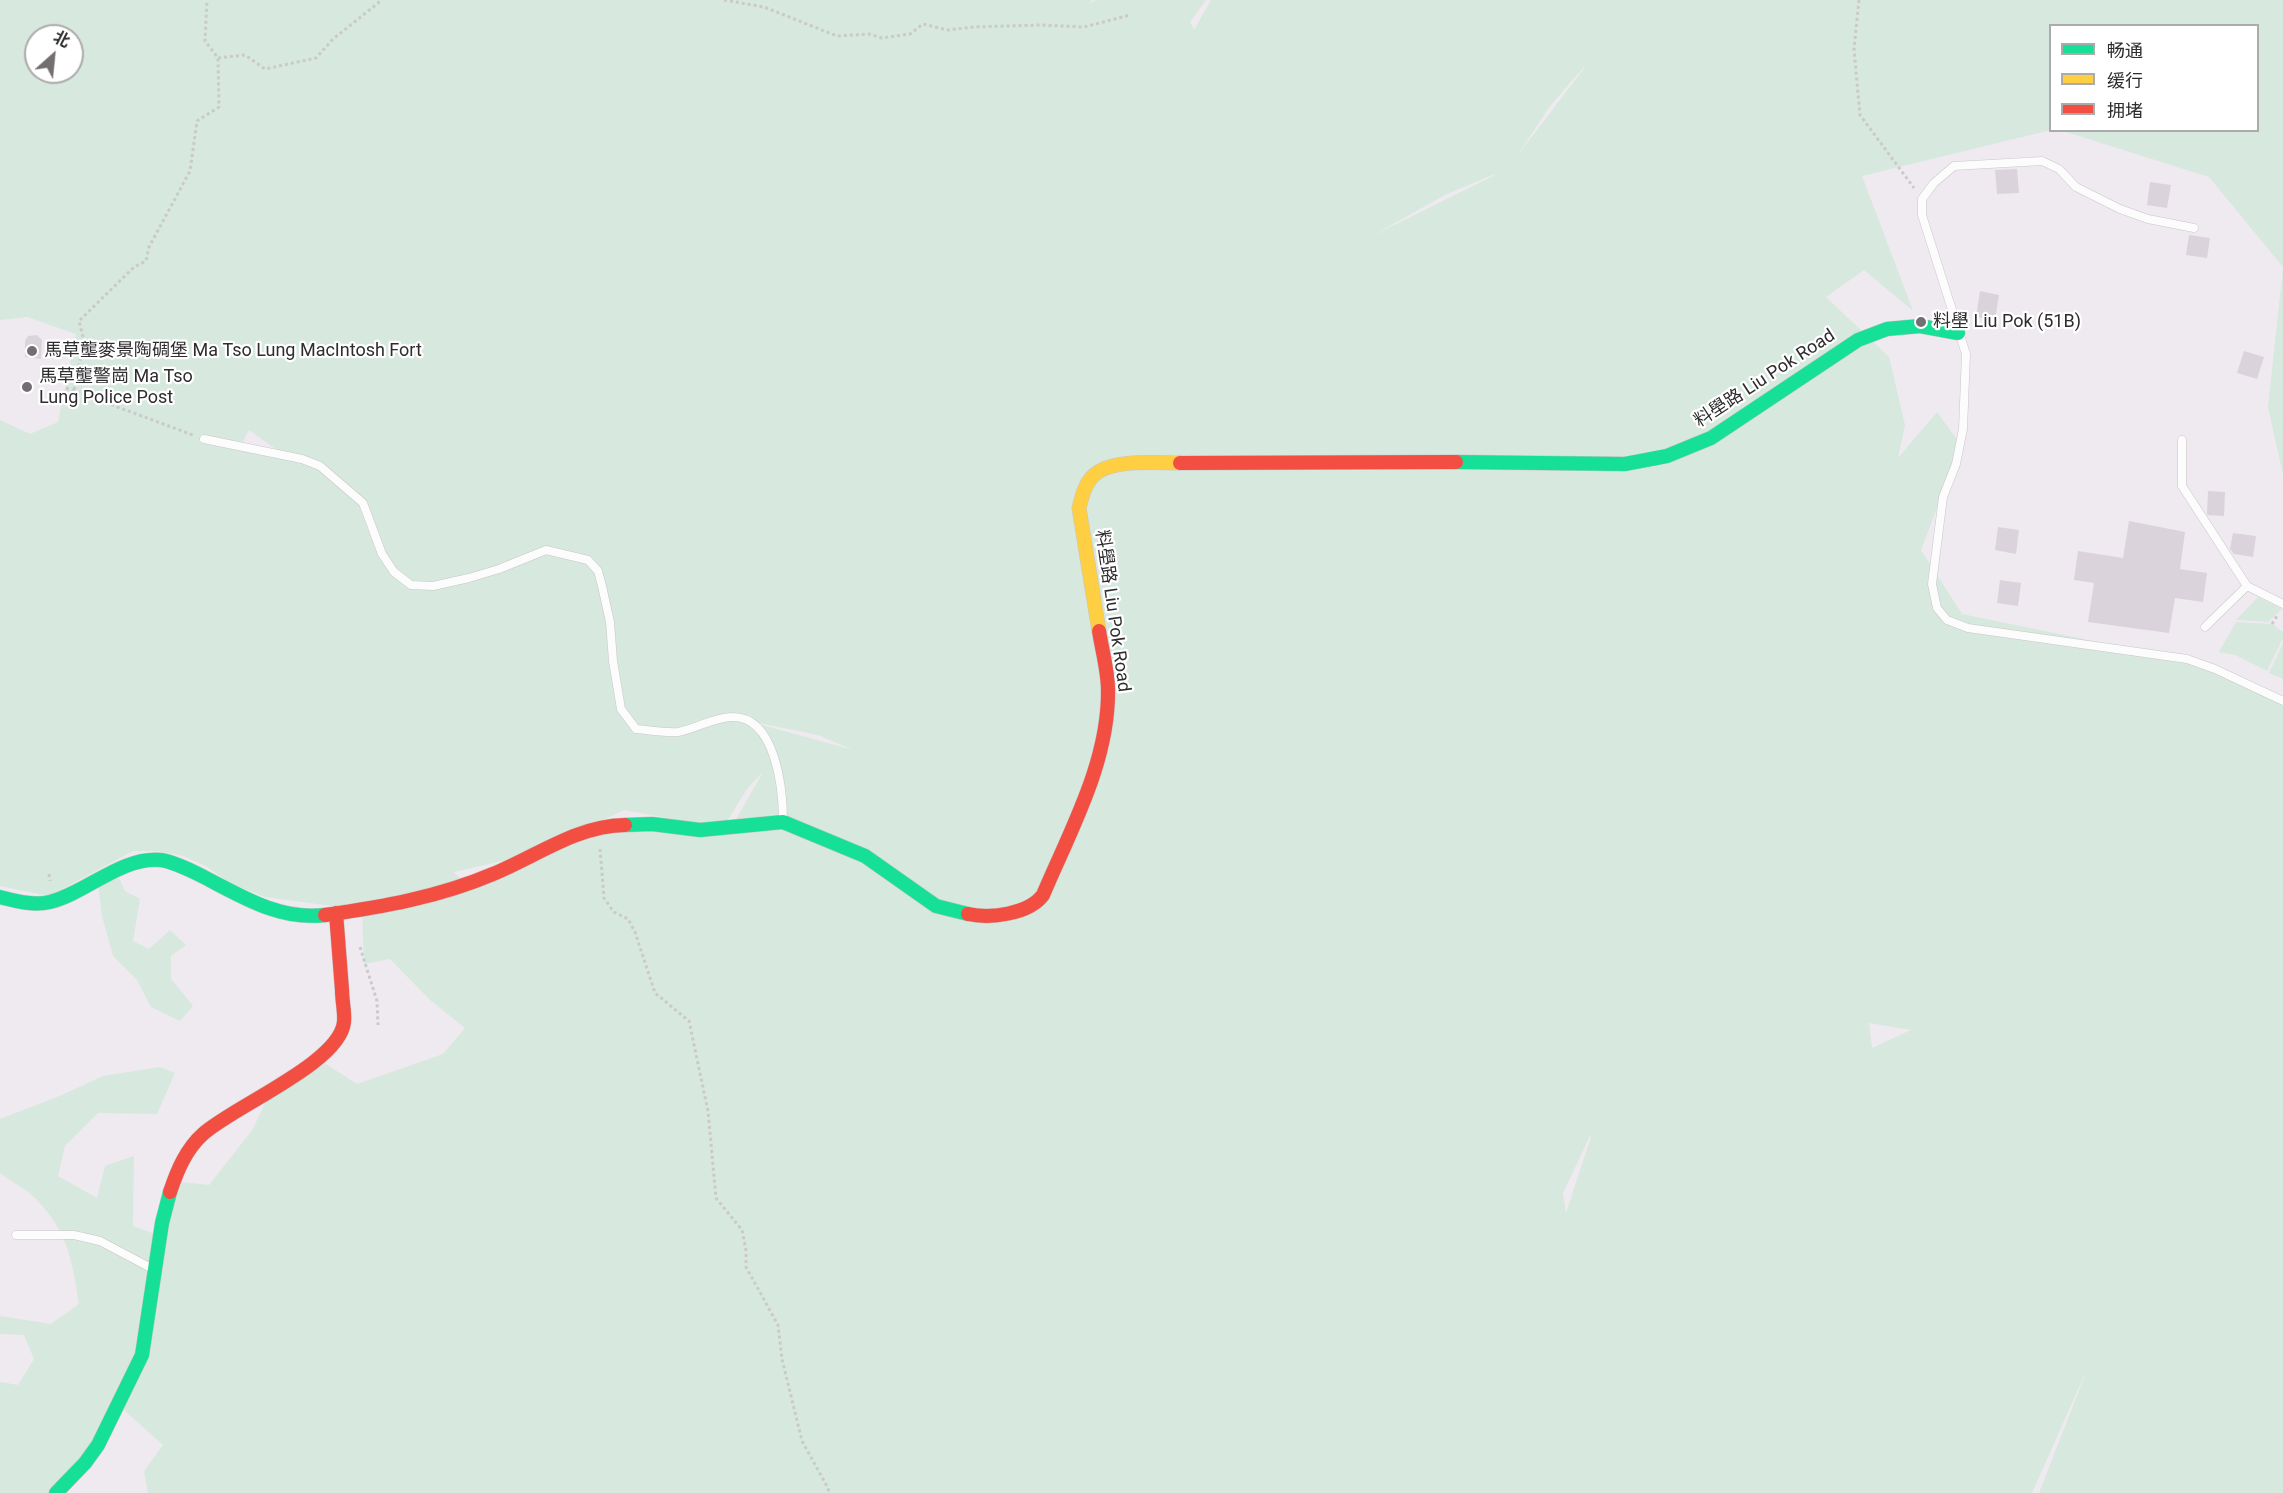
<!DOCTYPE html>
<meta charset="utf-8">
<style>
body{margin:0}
#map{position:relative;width:2283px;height:1493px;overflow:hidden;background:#efeaef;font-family:Roboto,"Noto Sans SC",sans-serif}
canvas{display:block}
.legend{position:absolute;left:2049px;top:24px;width:210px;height:108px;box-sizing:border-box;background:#fff;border:2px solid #acabac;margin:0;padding:8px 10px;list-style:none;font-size:18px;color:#2f2c2f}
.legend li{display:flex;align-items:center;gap:12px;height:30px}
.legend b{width:30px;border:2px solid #acabac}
.north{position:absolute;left:24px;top:24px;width:60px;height:60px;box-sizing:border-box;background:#fff;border:2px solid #acabac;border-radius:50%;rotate:27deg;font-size:16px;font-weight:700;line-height:24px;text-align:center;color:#2f2c2f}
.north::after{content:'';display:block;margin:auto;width:21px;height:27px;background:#726e72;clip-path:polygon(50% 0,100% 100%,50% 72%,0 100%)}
</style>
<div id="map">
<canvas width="2283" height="1493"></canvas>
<ul class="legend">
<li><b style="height:8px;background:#16e098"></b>畅通</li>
<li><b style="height:8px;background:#ffcf43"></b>缓行</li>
<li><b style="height:8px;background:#f24e42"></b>拥堵</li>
</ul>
<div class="north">北</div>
</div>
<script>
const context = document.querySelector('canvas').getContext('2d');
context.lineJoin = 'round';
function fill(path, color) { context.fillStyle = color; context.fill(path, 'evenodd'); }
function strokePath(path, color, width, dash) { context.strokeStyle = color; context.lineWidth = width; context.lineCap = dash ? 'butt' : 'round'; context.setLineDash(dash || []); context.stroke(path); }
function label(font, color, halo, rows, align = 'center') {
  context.font = font + ' Roboto,"Noto Sans SC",sans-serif'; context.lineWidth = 4.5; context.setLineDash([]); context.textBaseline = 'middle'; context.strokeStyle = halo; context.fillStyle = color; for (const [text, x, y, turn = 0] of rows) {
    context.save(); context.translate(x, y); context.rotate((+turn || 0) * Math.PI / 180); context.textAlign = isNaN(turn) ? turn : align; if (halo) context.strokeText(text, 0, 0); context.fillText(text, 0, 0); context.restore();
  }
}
fill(new Path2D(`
 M0,0H1092L1089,4L1096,0H1206L1190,22L1194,30L1211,0H2283V267L2209,177L2063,131L2258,130V26H2050L2051,130L1862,176L1913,311L1864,270L1826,297L1889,357L1905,425L1898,458L1937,412L1961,445L1921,550L1962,614L2200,663L2283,702V1493H2039L2088,1367L2032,1493H148L144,1471L163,1445L117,1404L93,1453L56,1493H0V1382L18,1385L34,1359L24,1335L0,1334V1316L51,1324L79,1304C72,1262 69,1234 38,1201C28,1190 12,1182 0,1173V1119L62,1095L103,1076L160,1067L175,1073L157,1114L98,1113L65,1146L58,1176L97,1198L105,1166L134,1156L133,1226L160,1236L181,1182L209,1185L253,1129L274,1083L326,1064L357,1084L443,1054L465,1028L430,1000L390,959L364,964L362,910L265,897L231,884L206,866L183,856L158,851H133L49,896L0,886V420L30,434L58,422L76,334L27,317L0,320ZM36,36H72V72H36ZM1584,67H1585L1517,156L1550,106ZM1495,174V175L1370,237L1445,195ZM249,430L284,455L240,447ZM759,723L818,735L853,750L759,724ZM763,772L731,828H723L747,789ZM624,810L721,828L576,834ZM524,856L467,884L454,873V872ZM1869,1023L1911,1030L1872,1048ZM1590,1136L1591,1137L1566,1213L1563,1193Z
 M2283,268V475L2268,407Z
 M2258,597L2282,609L2268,622L2236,620Z
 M2236,622L2272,624L2283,632V638L2267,671L2235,655L2219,652Z
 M2283,643V679L2269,673Z
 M119,878L125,891L140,899L133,941L149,949L170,930L186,945L171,956V979L193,1006L180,1021L151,1007L137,980L113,956L102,916L98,885Z`), '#d7e8de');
fill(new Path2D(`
 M2017,169L2019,193L1997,194L1995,170Z
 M2150,182L2171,185L2167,208L2147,205Z
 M2189,235L2210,238L2207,258L2186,255Z
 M1980,291L1999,295L1995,320L1976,317Z
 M37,335L42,340L41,359L25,357V341L28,336Z
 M2244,351L2264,357L2257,379L2237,373Z
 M2208,491L2225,492L2224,516L2208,515L2207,514Z
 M2129,521L2185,532L2180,569L2207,573L2203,602L2175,598L2169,633L2088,622L2094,583L2074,580L2078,551L2123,558Z
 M1998,527L2019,530L2016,554L1995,550Z
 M2233,533L2256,536L2253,557L2234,554L2230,549Z
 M2000,580L2021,583L2018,606L1997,603Z`), '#dbd3db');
const lane = new Path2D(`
 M2194,228L2148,219L2120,209L2076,187L2059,169L2042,161L1954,166L1934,183L1922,199V215L1966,354L1963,429L1956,464L1943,497L1932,584L1937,608L1947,620L1968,628L2187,659L2215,669L2283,701
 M204,439L302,459L320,466L363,503L382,554L394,572L411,585L433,586L469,578L499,569L546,550L588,560L598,571L602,586L610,622L613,661L621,709L636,729C650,730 665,733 678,732C696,729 714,717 732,717C776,716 783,790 783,821
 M2182,440V486L2247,586L2283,604
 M2205,627L2247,586
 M16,1235H74L100,1241L151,1268`);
const fast = new Path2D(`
 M1456,462L1625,464L1667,456L1711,438L1858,340L1887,329L1920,326L1958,333
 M625,825L652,824L700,830L783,822L865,856L936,906L968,914
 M0,897C16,901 33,906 50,902C86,893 122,856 161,860C174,862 188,869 200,875C239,895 279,921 325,915
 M56,1493L85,1463L98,1445L142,1355L162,1223L170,1192`);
const slow = new Path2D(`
 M1099,631L1079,508C1082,497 1084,486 1092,477C1109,458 1156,463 1180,463`);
const jam = new Path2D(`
 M1180,463L1456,462
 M968,914C990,919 1029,914 1043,895C1070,831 1109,762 1108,690C1108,671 1102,650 1099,631
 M325,915C382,907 439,897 493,874C537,856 576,826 625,825
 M170,1192C177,1171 186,1149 203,1134C234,1106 340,1063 344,1022C345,1012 342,1001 342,990C340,965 338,939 336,913`);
strokePath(lane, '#c9c5c9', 9);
strokePath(fast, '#c9c5c9', 15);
strokePath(slow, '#c9c5c9', 15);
strokePath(jam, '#c9c5c9', 15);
strokePath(new Path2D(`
 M724,0L764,7L837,36L869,34L882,38L910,34L923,24L947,30L974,27L1040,25L1084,27L1130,15
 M1859,0L1854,49L1860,115L1914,188
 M218,58L245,55L265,69L316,58L333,39L382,0
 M66,388L193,435
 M74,390L84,341L79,321L134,267L146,261L149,247L190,171L197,121L219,107L218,58L205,41L207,0
 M2272,624L2277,616
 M600,849L604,898L614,912L628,919L635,932L655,993L689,1021L708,1111L716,1198L742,1230L746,1250V1267L778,1325L782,1359L802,1441L828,1488L829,1493
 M49,874L50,881
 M360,947L377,1001L378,1025`), '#cacaca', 3, [3, 3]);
strokePath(lane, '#fdfcfd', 8);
strokePath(fast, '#16e098', 14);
strokePath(slow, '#ffcf43', 14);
strokePath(jam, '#f24e42', 14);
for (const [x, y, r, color] of [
 [1921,322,6,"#726e72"],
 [32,351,6,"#726e72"],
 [27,387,6,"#726e72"]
]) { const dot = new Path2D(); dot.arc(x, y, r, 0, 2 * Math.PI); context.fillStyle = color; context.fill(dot); strokePath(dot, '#fff', 2); }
label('18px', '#2f2c2f', '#fff', [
 ["料壆 Liu Pok (51B)",1933,322],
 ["馬草壟麥景陶碉堡 Ma Tso Lung MacIntosh Fort",44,351],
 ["馬草壟警崗 Ma Tso",39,377],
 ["Lung Police Post",39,398]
], 'left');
label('18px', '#2f2c2f', '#fff', [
 ["料壆路 Liu Pok Road",1765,379,-33],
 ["料壆路 Liu Pok Road",1112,611,82]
]);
</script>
